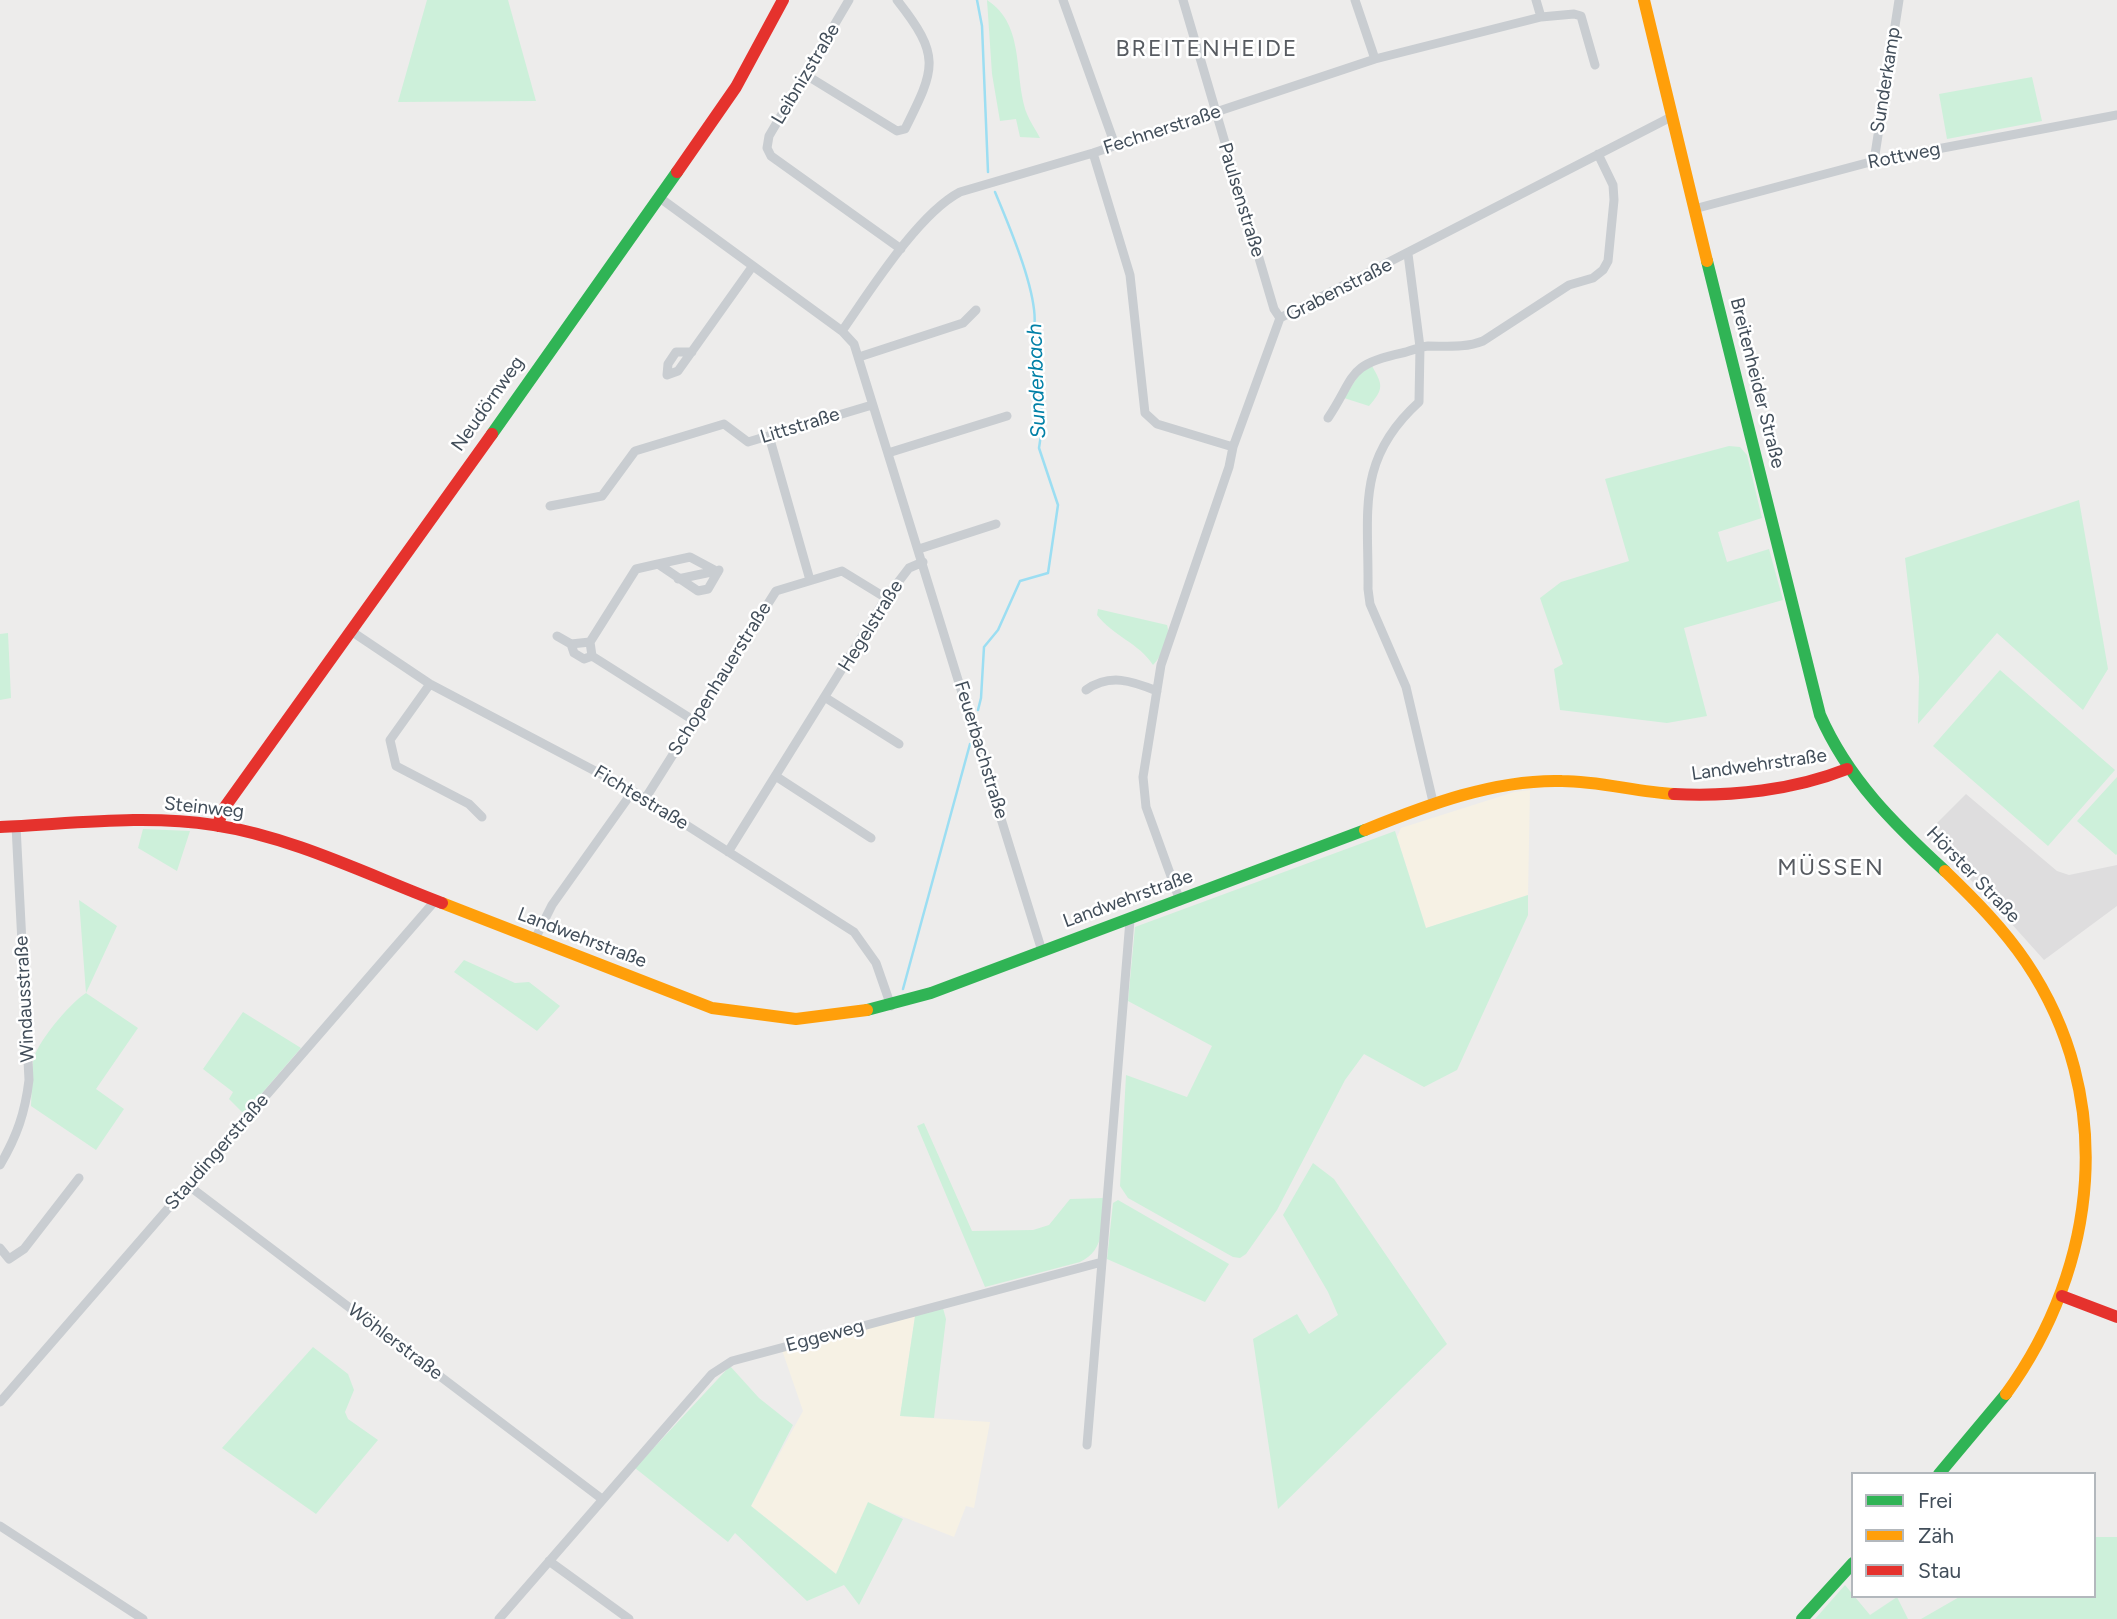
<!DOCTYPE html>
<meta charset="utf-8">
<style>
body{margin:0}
#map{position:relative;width:2117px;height:1619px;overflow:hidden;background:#edeceb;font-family:Figtree,sans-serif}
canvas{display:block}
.legend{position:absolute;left:1851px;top:1472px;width:245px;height:126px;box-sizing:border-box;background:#fff;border:2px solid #b3b8bd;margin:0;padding:9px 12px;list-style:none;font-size:21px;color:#424e5a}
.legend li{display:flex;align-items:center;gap:14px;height:35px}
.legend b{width:35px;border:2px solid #b3b8bd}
</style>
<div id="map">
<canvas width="2117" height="1619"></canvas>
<ul class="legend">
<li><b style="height:9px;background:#30b455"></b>Frei</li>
<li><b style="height:9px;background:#ff9f0a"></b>Zäh</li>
<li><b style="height:9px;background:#e5322d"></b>Stau</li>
</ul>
</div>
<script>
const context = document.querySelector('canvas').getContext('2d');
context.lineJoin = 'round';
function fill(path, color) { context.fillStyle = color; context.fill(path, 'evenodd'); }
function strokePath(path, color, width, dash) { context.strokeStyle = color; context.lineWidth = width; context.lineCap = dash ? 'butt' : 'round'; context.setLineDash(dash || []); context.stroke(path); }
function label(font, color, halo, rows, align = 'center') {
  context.font = font + ' Figtree,sans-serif'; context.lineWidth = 5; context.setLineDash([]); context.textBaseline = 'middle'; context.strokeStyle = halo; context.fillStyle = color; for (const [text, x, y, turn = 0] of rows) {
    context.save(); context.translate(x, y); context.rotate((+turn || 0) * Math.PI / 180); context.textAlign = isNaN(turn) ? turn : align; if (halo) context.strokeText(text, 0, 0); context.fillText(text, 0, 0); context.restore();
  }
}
fill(new Path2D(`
 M1530,790L1528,895L1426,928L1397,837L1401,828L1514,792Z
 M915,1316L900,1416L990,1422L974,1508L966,1506L954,1537L868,1503L836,1574L751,1506L803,1411L782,1350Z`), '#f6f1e4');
fill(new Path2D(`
 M1966,794L2057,871L2069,875L2117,865V906L2044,960L1983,892L1925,835Z`), '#deddde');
fill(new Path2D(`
 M427,0H508L536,101L398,102Z
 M987,0C1026,25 1013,75 1027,114C1030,122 1036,130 1040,138L1020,137L1016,119L1000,121L992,74Z
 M2032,77L2042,121L1947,139L1939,94Z
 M1372,366C1383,385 1384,389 1369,406L1344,398L1360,373Z
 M1729,446L1740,447L1747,455L1762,518L1718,532L1727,562L1769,549L1783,600L1684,628L1707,716L1667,723L1560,710L1554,669L1563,664L1540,598L1561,582L1629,561L1605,479Z
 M2079,500L2108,669L2083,710L1997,633L1918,724L1919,677L1905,558Z
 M1098,609L1167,625C1171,636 1162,656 1153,665C1139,643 1113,636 1097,615Z
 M8,633L11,698L0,700V634Z
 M2000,670L2115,770L2048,846L1933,746Z
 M2117,777V854L2116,855L2077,821Z
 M143,829L190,831L177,871L138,848Z
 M1395,831L1426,928L1528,895V915L1457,1070L1424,1087L1364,1054L1345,1080L1277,1210L1246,1254L1240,1258L1233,1257L1128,1198L1120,1186L1126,1075L1187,1097L1212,1046L1128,1001L1135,927Z
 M79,900L117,926L86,993L138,1028L96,1089L124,1109L96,1150L31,1106C32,1092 31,1077 33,1062C35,1044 70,1003 86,993Z
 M464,960L515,983L529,982L560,1006L537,1031L454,972Z
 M243,1012L301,1048L244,1114L229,1099L233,1092L203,1069Z
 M924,1123L972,1231L1033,1230L1049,1225L1070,1199L1104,1198C1102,1223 1106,1250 1080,1262L985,1287L917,1126Z
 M1313,1163L1334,1179L1447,1344L1278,1509L1253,1339L1297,1314L1309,1334L1338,1315L1328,1292L1283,1215Z
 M1118,1200L1229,1264L1205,1302L1107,1259L1113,1203Z
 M943,1308L946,1319L934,1418L900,1416L915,1316Z
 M313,1347L348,1374L354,1390L345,1412L348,1419L378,1440L316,1514L222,1448Z
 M730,1366L759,1398L793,1425L751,1506L836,1574L868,1502L903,1519L859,1605L844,1585L807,1601L735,1533L728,1542L635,1468Z
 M2094,1537H2117V1619H1921L1961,1596H2094Z
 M1845,1585L1870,1615L1897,1597L1908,1619H1815Z`), '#cdf0da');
strokePath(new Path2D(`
 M977,0L982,26L988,172
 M978,710L981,698L984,647L998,630L1020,581L1048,573L1058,505L1039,448L1043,421L1032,335C1045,307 1007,221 995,192
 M903,989L970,744`), '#9cdef2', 2.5);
strokePath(new Path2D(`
 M849,0L769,136L767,148L771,156L901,249
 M1063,0L1115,145
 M1183,0L1274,309L1280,318
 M1355,0L1375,59
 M1536,0L1541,17
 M806,75L897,131L905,129C936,67 941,56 897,0
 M1093,153L1130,275L1145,413L1157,424L1233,447
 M1874,161L1899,0
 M660,198L842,331L854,344L1042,951
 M1694,209L1874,161L2117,115
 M1408,254L1420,347L1419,402C1355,460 1369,511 1368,589L1370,604L1406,687L1434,806
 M1280,318L1671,117
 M842,331C870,291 918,214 960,192L1093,153L1375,59L1541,17L1574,14L1581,16L1595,65
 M692,352H676L668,364L667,375L678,371L752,267
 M859,357L963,323L976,310
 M1328,418C1356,376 1346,365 1402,353C1411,351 1419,347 1428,346C1447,346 1466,348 1483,341L1569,285L1593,278L1603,270L1608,261L1614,200L1613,185L1598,154
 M769,436L810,580
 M888,453L1007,416
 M550,506L602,496L635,451L724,424L748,442L872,405
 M919,549L996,524
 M658,564L690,557L718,572
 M678,579L716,571
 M351,631L430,684L633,791L854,932L876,963L891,1006
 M557,636L571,644L590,642L592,656L693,720
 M590,642L636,569L658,564L698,591L708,589L719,570
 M571,644L574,653L584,659L592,656
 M430,684L390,740L396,766L469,804L482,817
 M1086,690C1110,673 1132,681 1157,691
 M826,698L899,744
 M777,777L871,838
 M645,799L776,591L842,571L886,598
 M728,852L886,598L909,568L923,562
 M1180,901L1146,807L1143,777L1161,665L1229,467L1233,447L1280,318
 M535,939L552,905L633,791
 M0,1165C17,1136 25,1113 29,1080L16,826
 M189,1186L602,1499
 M0,1248L9,1259L24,1249L79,1178
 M0,1402L434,902
 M1087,1445L1130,920
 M0,1526L143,1619
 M549,1561L629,1619
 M499,1619L712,1374L732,1361L1102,1262`), '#c9cdd1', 9);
strokePath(new Path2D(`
 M1707,261L1820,715C1848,779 1894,824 1945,871
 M492,434L677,172
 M867,1010L931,993L1365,830
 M1939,1474L2006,1394
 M1802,1619L1853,1563`), '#30b455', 12);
strokePath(new Path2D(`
 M1644,0L1707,261
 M1365,830C1427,805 1495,779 1562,781C1600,781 1636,792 1674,794
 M1945,871C1974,899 2003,928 2026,962C2117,1097 2099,1266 2006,1394
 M442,903L712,1008L796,1019L867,1010`), '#ff9f0a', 12);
strokePath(new Path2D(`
 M677,172L736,87L783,0
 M1674,794C1731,797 1794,790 1847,769
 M218,826L222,811L492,434
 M0,827C70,824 144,814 214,825C293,837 368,875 442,903
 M2062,1296L2117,1317`), '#e5322d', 12);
label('19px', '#424e5a', '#fff', [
 ["Leibnizstraße",806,74,-59],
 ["Sunderkamp",1886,80,-81],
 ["Fechnerstraße",1162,130,-18],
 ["Rottweg",1904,156,-11],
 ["Paulsenstraße",1241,200,73],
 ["Grabenstraße",1339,290,-27],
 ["Breitenheider Straße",1757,383,76],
 ["Neudörnweg",488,404,-55],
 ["Littstraße",800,426,-17],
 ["Hegelstraße",871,626,-58],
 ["Schopenhauerstraße",720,679,-58],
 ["Feuerbachstraße",981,750,73],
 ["Landwehrstraße",1759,765,-8],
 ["Fichtestraße",641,798,31],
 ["Steinweg",204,808,6],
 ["Hörster Straße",1973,875,46],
 ["Landwehrstraße",1128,899,-20],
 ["Landwehrstraße",582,938,21],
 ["Windausstraße",25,999,-93],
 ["Staudingerstraße",217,1152,-49],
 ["Eggeweg",825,1336,-15],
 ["Wöhlerstraße",395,1342,37]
]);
label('italic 21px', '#0180a7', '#fff', [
 ["Sunderbach",1037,381,-92]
]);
context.letterSpacing = '2px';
label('23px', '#575b61', '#fff', [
 ["BREITENHEIDE",1207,49],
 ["MÜSSEN",1831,868]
]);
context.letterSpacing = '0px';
</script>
